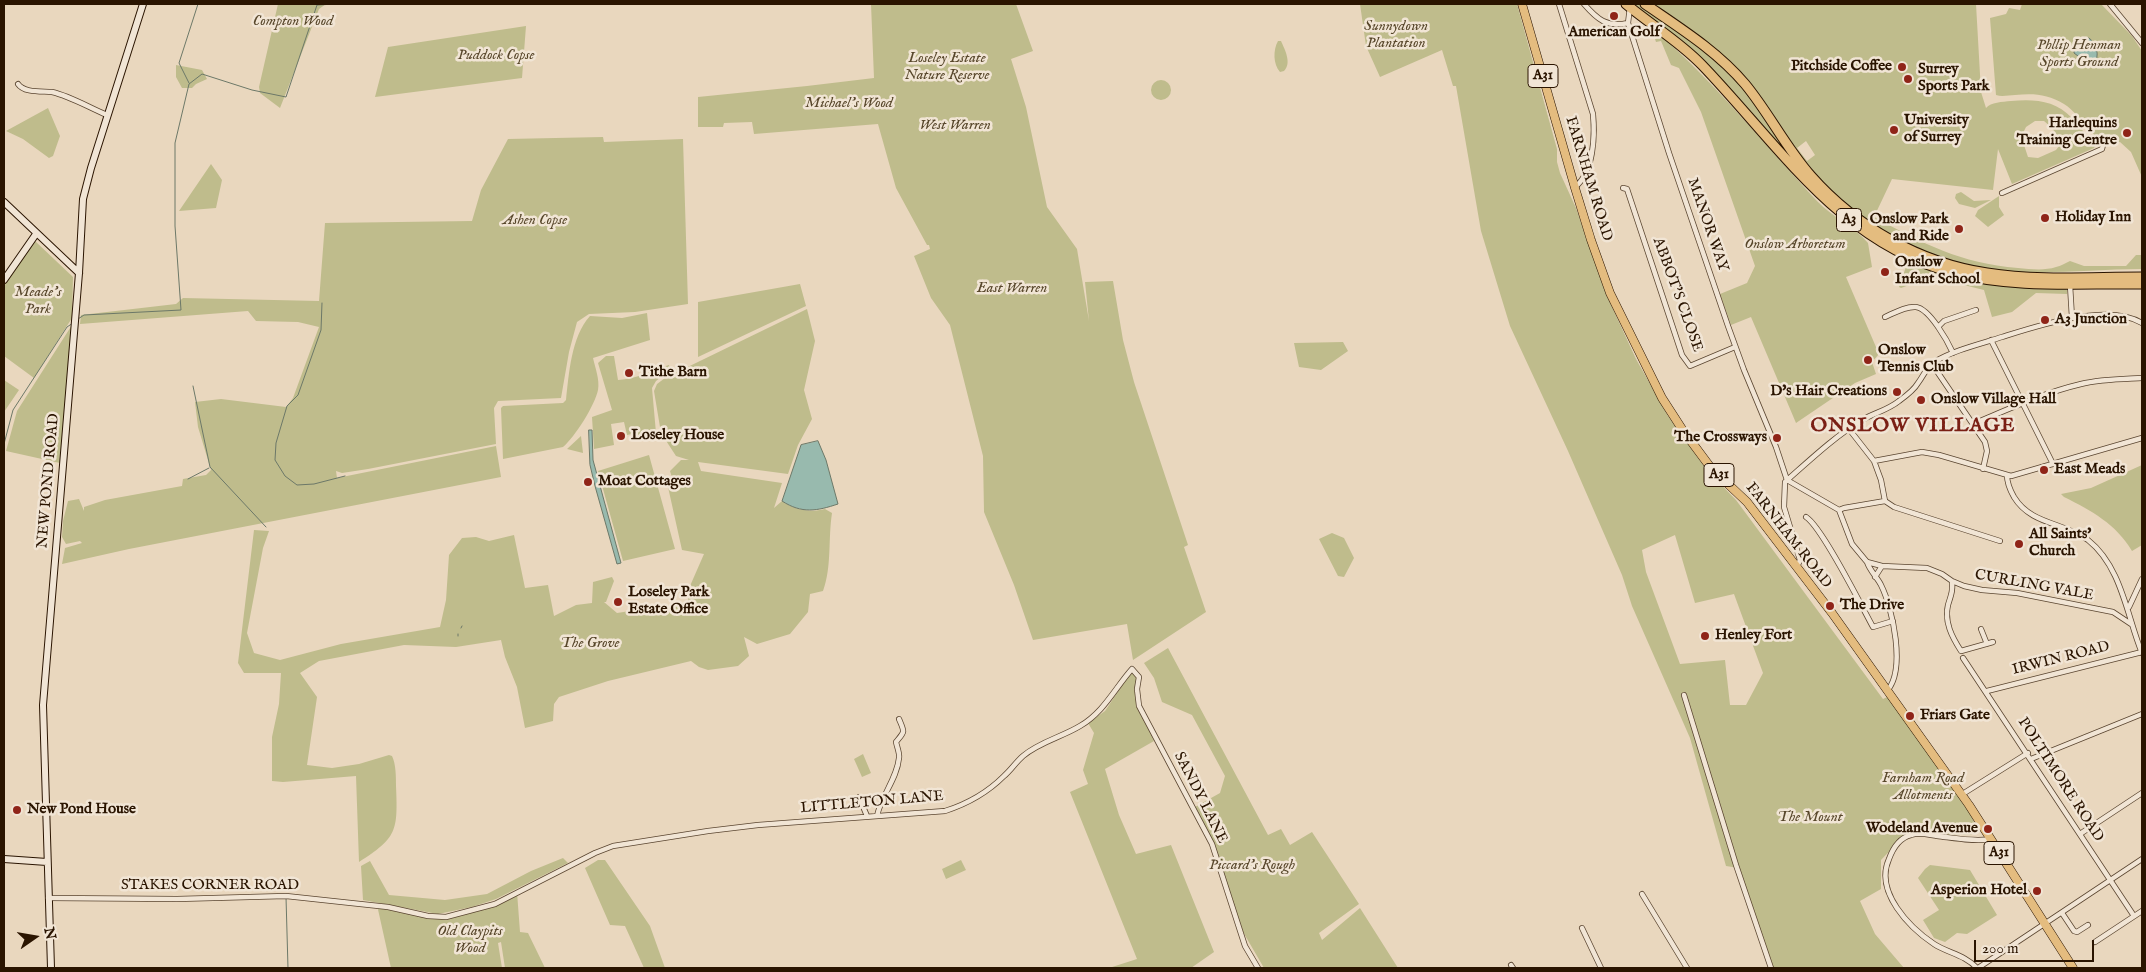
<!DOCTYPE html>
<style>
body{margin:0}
#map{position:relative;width:2146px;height:972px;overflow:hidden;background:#e9d7be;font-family:"IM FELL English",serif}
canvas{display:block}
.frame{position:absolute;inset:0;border:5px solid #2a1400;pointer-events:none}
.north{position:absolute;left:10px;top:912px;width:50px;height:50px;-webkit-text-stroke:4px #f1e5d5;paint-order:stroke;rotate:77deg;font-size:14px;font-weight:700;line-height:20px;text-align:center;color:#2a1400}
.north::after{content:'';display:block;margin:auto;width:18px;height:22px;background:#2a1400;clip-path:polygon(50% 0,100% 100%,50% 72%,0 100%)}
.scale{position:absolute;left:1974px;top:940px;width:120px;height:22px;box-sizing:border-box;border:2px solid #2a1400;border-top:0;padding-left:6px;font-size:15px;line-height:18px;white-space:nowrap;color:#2a1400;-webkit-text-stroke:4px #f1e5d5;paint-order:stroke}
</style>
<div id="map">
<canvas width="2146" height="972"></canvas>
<div class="frame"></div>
<div class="north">N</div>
<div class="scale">200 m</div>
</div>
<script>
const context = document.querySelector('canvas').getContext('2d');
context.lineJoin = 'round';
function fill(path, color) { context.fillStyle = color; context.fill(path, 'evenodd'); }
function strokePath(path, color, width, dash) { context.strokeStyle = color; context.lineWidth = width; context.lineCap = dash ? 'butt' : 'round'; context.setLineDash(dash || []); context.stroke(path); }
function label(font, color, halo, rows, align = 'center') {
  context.font = font + ' "IM FELL English",serif'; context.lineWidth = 5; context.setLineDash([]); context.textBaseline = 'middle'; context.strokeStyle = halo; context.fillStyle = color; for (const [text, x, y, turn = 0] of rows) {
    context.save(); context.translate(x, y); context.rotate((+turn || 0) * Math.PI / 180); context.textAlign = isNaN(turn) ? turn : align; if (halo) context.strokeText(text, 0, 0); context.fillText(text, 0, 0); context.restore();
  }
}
fill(new Path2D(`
 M278,4H326L319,9L280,108L260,93L259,87Z
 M871,4H1016L1033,51L1011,59L1026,107L1047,207L1077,249L1089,321L1085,282L1113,281L1123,340L1134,382L1188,545L1184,547L1206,612L1133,660L1127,624L1033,640L1014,585L984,512L983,456L950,325L931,298L914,256L930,249L929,245H927L896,188L878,124L754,134L752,122L724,123L723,127H698V97L807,86L874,78Z
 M1360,4H1517L1557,149V162L1560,173L1576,208L1606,294L1636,359L1668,416L1706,469L1736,500L1883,699L1889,696L1967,807L1976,826L1971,835L1918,834L1900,840L1881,860V889L1860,901L1875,934L1904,968H1773L1739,868L1726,866L1690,738L1632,606L1622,575L1568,451L1510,326L1481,231L1456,86H1453L1442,50L1380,77L1366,46ZM1675,535L1695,603L1734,594L1763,673L1746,705H1730L1725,660L1680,664L1646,572L1642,550Z
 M1633,4H1639L1653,13L1721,64L1744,88L1808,179L1725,85Z
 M1654,4H1976L1981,92L1986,108C1991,102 2002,102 2011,101C2034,99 2055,100 2072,118C2080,127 2087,137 2096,144L2094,148L2012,184L1998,149L1993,190L1892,179L1874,217C1924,244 1960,263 2018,268C2030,269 2044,271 2056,267C2061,266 2065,263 2070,261L2084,266H2126L2136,255H2142V269C2088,269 2034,277 1980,268C1915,257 1850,219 1809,166C1785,136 1766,101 1740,72C1715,44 1683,26 1654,4ZM2035,121H2044C2052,128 2059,134 2060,145L2056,150L2038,158L2028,157L2022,139V135L2026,127ZM1806,141L1815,155L1807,161L1797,148Z
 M2022,4H2101L2132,36L2142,51V177L2131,152L2120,142C2090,146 2086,118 2064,104C2048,94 2033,93 2015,95C2009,95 2002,97 1996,95L1990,18L2006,14L2009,8L2020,10Z
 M526,26L522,78L375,97L388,47Z
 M1659,34C1717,85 1765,145 1817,201C1832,217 1855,227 1868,243L1872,267L1846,277L1879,354L1872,362L1876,374L1855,383L1796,423L1751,317L1731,325L1720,294L1747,283L1755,266L1701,112L1679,68L1671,65L1661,41L1656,42L1655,39Z
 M1278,41H1281C1285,50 1292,63 1284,71L1280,72C1273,64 1273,50 1278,41Z
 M176,65L202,70L207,79L196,84L192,88H182L176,77Z
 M1151 90a10 10 0 1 1 20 0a10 10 0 1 1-20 0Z
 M48,108L60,136L53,156L49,158L23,139L6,131Z
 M603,137L604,142L683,139L688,304L635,312L589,314L577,322L569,352L561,398L498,401L494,408L496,444L368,469L342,473L336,471L337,478L496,446L501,477L129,549L62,564L65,548L82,543L80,541L66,544L62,537L63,521L68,501L79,499L84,511V507L105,500L182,486L183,479L206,475L211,470L198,427L195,402L221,399L286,407L293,398L319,327L298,322L256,321L248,311L80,324L81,315L176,304L183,298L319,301L325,223L472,221L481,190L508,139Z
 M211,164L222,180L216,208L179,211Z
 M1961,192L1974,201L1991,200L1975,208L1959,204L1955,198L1956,194Z
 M1999,196V207L2004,215L1988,227L1975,216L1978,210Z
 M35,241L73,277L72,318L34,378L4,356V286Z
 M1910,260L2062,286L2067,290V294L2036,293L2012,312L1992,317L1984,290L1931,277L1901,288L1899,287L1908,261Z
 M800,284L806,306L698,357V302Z
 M807,309L815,341L804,390L812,419L798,445L788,474L698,462L701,471L782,483L774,508L782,501C796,510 809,513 825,509L832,513C828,539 832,567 823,591L810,594L808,612L790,634L757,644L744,637L749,656L738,666L708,670L699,667L691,661L608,681L559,697L554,704L553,721L525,728L517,687L505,657L501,640L456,647L404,645L319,661L300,673L317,697L307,765L332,768L359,764L389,755L392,756C396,764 396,777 396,786C398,831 397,838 359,862L356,776L283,782L272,781V737L279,704L281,673H244L238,663L254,530L269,531L263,548L247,633L254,653L280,660L341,644L440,627L446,600L449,555L462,538L476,537L489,541L514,535L525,588L548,585L554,616L576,605L592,603L593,582L612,577L614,581L606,602H604L617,613L688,602L690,586L704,554L682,550L668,487L674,484L670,471L681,460H689L676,456L661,433L654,391L657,384L665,378Z
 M647,313L650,340L593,358C595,367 600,380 598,390C595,405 575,437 563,447L503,459L501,408L503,406L563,403L566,400C569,374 571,337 590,316L622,318Z
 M72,325L60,463L6,451L17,411Z
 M1343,342L1348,351L1321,370L1299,367L1294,343Z
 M606,356H614L618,380C637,379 652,370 669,365L670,370L656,381L652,388L656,433L638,437L637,433L627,435L624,422L611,424L614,445L594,449L592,417L612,410L598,363Z
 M4,380L19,390L4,412Z
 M581,436L583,453L567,449Z
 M649,455L675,549L623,561L598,471Z
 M2142,465V545L2132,551C2116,524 2092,511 2064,497L2061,494L2091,488Z
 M1332,533L1344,538L1354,558L1344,577L1338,576L1319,539Z
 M1168,648L1268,835L1281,829L1290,845L1312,832L1359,904L1319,933L1322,940L1360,908L1398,968H1264L1239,925L1216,850L1195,807L1220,793L1225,776L1192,715L1162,702L1154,678L1144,663Z
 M1131,672L1136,676V703L1154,741L1105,769L1119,815L1136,854L1171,845L1214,952L1191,968H1109L1137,959L1070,792L1088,784L1083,770L1094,733L1088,723L1105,711Z
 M863,754L871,773L862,777L854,759Z
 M563,858L568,863L496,899L472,907L438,914L363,900L361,866L370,861L389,895L445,900L487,894L531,871Z
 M598,860H605L650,926L665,968H644L625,926L610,925L585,868Z
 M961,860L966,870L946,879L942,869Z
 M1930,865L1970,870L1997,915L1967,934L1957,933L1945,942L1934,938L1923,920L1939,910L1918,878L1925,869Z
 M517,892L520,932L528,933L545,968H505L501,942L498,943L502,968H391L377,905L438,918L495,904Z`), '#bfbc8c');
const water = new Path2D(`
 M2081,38H2089C2097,44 2100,56 2094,64L2086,62L2074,53L2075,44Z
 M589,430H592L593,460L621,563L617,564L595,486L590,465Z
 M818,441L826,460L838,504C817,511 802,514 782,501L801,445Z`);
fill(water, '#98baae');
strokePath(water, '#6c7868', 1);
strokePath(new Path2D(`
 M189,83L179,63L198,4
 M322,303L321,330L298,395L287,406L276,443L275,460L285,476L297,485L314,484L345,476
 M78,319L84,315L181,310L175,226V143L189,84L202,74L252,90L286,97L317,5L336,4
 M193,386L210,467L266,527
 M4,444L13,410L67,327L73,323
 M188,479L209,468
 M461,628L462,626
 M458,636V634
 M286,897L288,968`), '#6c7868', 1);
const street = new Path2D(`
 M1559,4L1593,114C1595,136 1594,172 1575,187
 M1584,4C1597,19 1607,28 1628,23
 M2110,4L2142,43
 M1630,7L1628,23L1669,153L1728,326L1744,370L1776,447L1787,480L1839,510L1852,544L1867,562L1882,566L1927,568L1942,574L1952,581L1964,586L1982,590L2017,593L2113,612L2131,624
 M18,84C24,93 42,91 52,92C70,96 90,108 107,115
 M1623,188L1627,189L1682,355L1690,366L1735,347
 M2002,193L2102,149L2103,145
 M2070,285L2072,318
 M1885,317C1894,313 1906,306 1916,307C1930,309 1948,342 1953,353
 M1938,327L1944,321L1976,310
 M1991,340L2053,464
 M1932,364L1985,442L1987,451L1983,469
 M1973,424C2009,409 2043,393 2081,384C2101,379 2122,379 2142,378
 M1849,429L1874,461L1881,480L1885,501
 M1874,461L1922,452L1939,455L2011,476L2142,438
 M2007,475C2007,483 2010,490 2014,497C2031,525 2064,522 2088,540C2122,567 2127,617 2142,653
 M1839,510L1844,508L1885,501L1894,507L2000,541
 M1806,517C1822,527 1861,605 1873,627L1893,621
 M1867,562C1870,571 1877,577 1881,585C1893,609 1906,670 1887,691
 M1797,567L1800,560L1784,507L1785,482C1810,460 1834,437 1862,420C1874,413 1888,410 1899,401C1906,396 1914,390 1918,383C1924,375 1926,368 1934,362C1954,350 1980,344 2002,337C2037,326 2108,302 2142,323
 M1875,577L1882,566
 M1952,581C1953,591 1951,595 1948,605C1944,622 1952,637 1961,651L1993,642
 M2129,607L2142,579
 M1981,629L1987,644
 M1963,658L2134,916
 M1987,691L2142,652
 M1684,695L1736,865L1771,968
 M2031,759L2142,714
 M1961,795L2028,753
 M859,797L867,816
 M877,816C881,796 897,779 899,758C900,754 897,747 896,742C905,731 905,733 899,719
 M2080,834L2142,793
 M1642,894L1687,968
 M48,898L177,899L286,896L388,907L428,916L446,917L495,904L595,853L613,846L708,831L758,825L945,811C967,804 988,792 1004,776C1011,770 1016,762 1023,756C1039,742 1062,737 1080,726C1104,712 1115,688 1132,669L1139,677L1137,689L1139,706L1212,844L1245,946L1258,968
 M2062,913L2074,931L2077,932L2088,925
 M1582,928L1601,968
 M2095,942L2142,911
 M1511,965L1513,968
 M1977,968C1965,955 1948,953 1934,944C1910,928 1874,892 1889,859C1893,848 1899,838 1911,835C1920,832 1929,835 1937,836C1954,838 1974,842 1990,839
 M1978,968L2142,859`);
const secondary = new Path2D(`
 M4,202L79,273
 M4,280L36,234
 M4,859L47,862
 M51,968L43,705L79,273L83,199L91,168L143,4`);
const primary = new Path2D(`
 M1522,4L1575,188L1591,240L1610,293L1662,398L1682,429L1711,468L1747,502L1832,613L1969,805L2073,968`);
const highway = new Path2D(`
 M1626,4C1651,25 1679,41 1702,65C1779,145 1840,244 1954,273C2015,289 2080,283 2142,284
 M1645,4C1680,28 1717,51 1745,84C1769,113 1786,148 1811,176C1856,227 1920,263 1987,273C2038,281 2091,277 2142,277`);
strokePath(street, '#5a4530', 6);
strokePath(secondary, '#2a1400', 8);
strokePath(primary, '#2a1400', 9);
strokePath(highway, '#2a1400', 11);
strokePath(street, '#f1e5d5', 4.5);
strokePath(secondary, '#f1e5d5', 6);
strokePath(primary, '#e4bc7f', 8);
strokePath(highway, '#e4bc7f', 9);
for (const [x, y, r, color] of [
 [1614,16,5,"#8f2418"],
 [1902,67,5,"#8f2418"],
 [1908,79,5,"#8f2418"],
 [1894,130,5,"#8f2418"],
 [2127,133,5,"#8f2418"],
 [2045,218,5,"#8f2418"],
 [1959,229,5,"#8f2418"],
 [1885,272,5,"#8f2418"],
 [2045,320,5,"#8f2418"],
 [1868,360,5,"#8f2418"],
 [629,373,5,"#8f2418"],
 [1897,392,5,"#8f2418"],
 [1921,400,5,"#8f2418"],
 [621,436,5,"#8f2418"],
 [1777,438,5,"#8f2418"],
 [2044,470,5,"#8f2418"],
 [588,482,5,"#8f2418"],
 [2019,544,5,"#8f2418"],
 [618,602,5,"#8f2418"],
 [1830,606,5,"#8f2418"],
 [1705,636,5,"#8f2418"],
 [1910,716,5,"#8f2418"],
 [17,810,5,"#8f2418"],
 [1988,829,5,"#8f2418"],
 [2037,891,5,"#8f2418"]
]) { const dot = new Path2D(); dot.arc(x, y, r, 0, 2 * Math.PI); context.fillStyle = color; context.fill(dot); strokePath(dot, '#f1e5d5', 2); }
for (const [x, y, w] of [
 [1543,76,30],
 [1849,220,25],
 [1719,475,30],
 [1999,853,30]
]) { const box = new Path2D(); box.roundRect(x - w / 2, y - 11.5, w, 23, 4); context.fillStyle = '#f1e5d5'; context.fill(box); strokePath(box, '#2a1400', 1); }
label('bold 14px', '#2a1400', null, [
 ["A31",1543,76],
 ["A3",1849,220],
 ["A31",1719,475],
 ["A31",1999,853]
]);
label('italic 15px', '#57462a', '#f1e5d5', [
 ["Compton Wood",293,22],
 ["Sunnydown",1396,27],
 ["Plantation",1396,44],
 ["Phllip Henman",2079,46],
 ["Sports Ground",2079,63],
 ["Puddock Copse",496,56],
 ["Loseley Estate",947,59],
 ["Nature Reserve",947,76],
 ["Michael's Wood",849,104],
 ["West Warren",955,126],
 ["Ashen Copse",535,221],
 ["Onslow Arboretum",1795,245],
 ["East Warren",1012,289],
 ["Meade's",38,293],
 ["Park",38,310],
 ["The Grove",590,644],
 ["Farnham Road",1923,779],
 ["Allotments",1923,796],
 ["The Mount",1810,818],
 ["Piccard's Rough",1252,866],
 ["Old Claypits",470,932],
 ["Wood",470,949]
]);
label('bold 15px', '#2a1400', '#f1e5d5', [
 ["American Golf",1614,33,"center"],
 ["Pitchside Coffee",1892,67,"right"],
 ["Surrey",1918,70],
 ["Sports Park",1918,87],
 ["University",1904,121],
 ["of Surrey",1904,138],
 ["Harlequins",2117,124,"right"],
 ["Training Centre",2117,141,"right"],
 ["Holiday Inn",2055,218],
 ["Onslow Park",1949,220,"right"],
 ["and Ride",1949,237,"right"],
 ["Onslow",1895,263],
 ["Infant School",1895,280],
 ["A3 Junction",2055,320],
 ["Onslow",1878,351],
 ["Tennis Club",1878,368],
 ["Tithe Barn",639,373],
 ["D's Hair Creations",1887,392,"right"],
 ["Onslow Village Hall",1931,400],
 ["Loseley House",631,436],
 ["The Crossways",1767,438,"right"],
 ["East Meads",2054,470],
 ["Moat Cottages",598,482],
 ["All Saints'",2029,535],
 ["Church",2029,552],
 ["Loseley Park",628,593],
 ["Estate Office",628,610],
 ["The Drive",1840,606],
 ["Henley Fort",1715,636],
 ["Friars Gate",1920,716],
 ["New Pond House",27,810],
 ["Wodeland Avenue",1978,829,"right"],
 ["Asperion Hotel",2027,891,"right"]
], 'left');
label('15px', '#2a1400', '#f1e5d5', [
 ["FARNHAM ROAD",1588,179,73],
 ["MANOR WAY",1707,225,71],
 ["ABBOT'S CLOSE",1677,295,70],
 ["NEW POND ROAD",49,481,-85],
 ["FARNHAM ROAD",1788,536,52],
 ["CURLING VALE",2034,586,10],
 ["IRWIN ROAD",2061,659,-14],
 ["POLTIMORE ROAD",2060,780,57],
 ["SANDY LANE",1200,798,63],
 ["LITTLETON LANE",872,803,-5],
 ["STAKES CORNER ROAD",210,886]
]);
context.letterSpacing = '1px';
label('bold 20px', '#7a1f14', '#f1e5d5', [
 ["ONSLOW VILLAGE",1913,427]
]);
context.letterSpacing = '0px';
</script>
